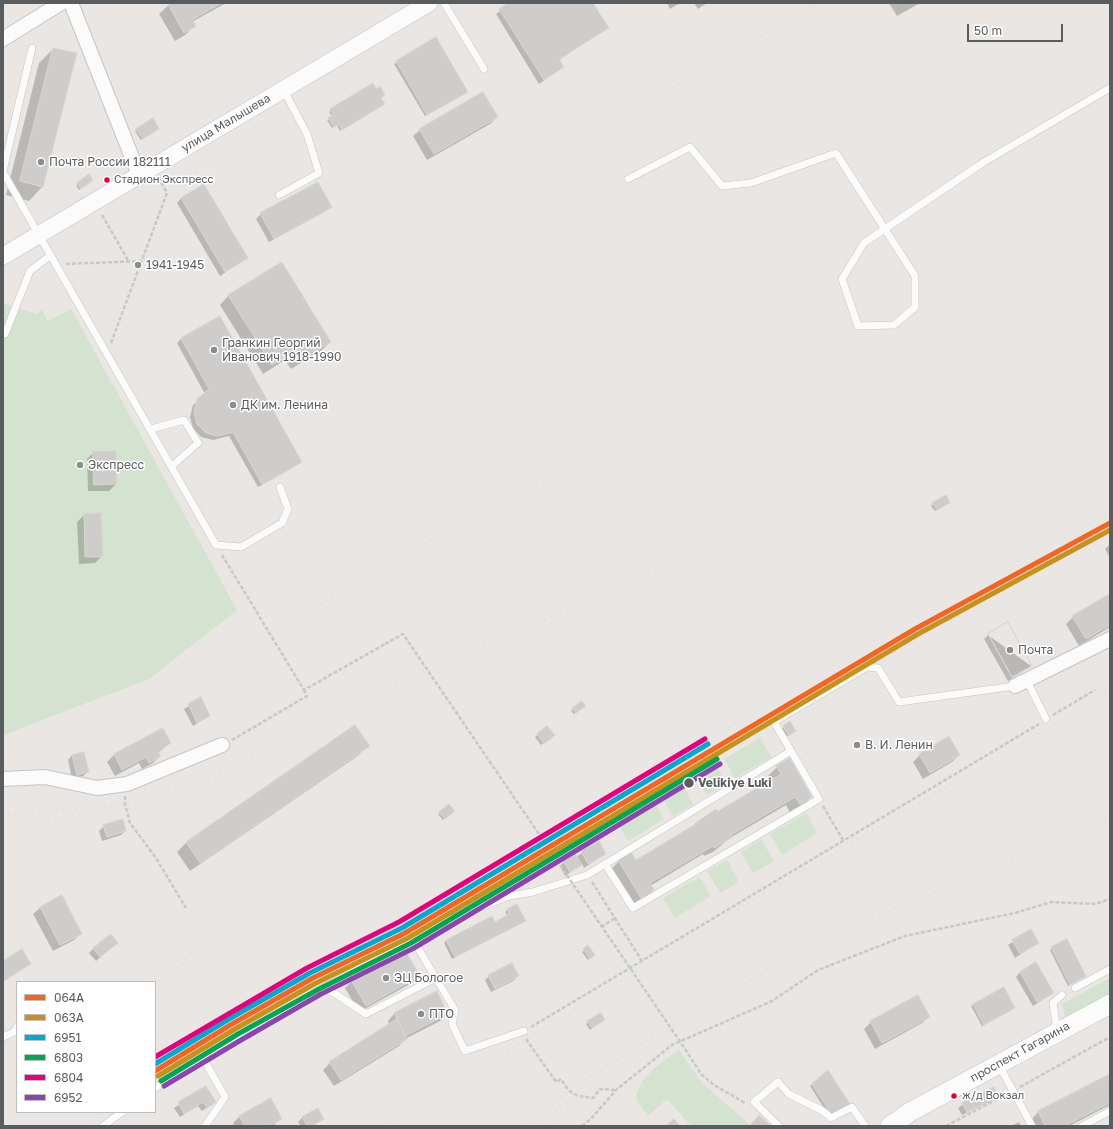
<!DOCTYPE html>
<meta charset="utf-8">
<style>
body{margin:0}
#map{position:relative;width:1113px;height:1129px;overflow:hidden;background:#e9e6e3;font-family:"Golos Text",sans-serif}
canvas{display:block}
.frame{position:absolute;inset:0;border:4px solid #595d60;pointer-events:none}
.legend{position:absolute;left:16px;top:981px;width:140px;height:132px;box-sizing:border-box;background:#fff;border:1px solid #bdbebf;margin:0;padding:5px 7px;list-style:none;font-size:12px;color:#595d60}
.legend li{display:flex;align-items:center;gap:8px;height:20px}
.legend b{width:20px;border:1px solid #bdbebf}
.scale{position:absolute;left:967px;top:24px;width:96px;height:18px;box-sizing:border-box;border:2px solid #595d60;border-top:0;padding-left:5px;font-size:12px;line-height:14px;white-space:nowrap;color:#595d60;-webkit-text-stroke:3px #fff;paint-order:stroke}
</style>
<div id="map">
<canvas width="1113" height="1129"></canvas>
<div class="frame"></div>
<ul class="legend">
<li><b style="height:5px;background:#f26522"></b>064А</li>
<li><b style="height:5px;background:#c8901d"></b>063А</li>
<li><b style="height:5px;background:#00a9ce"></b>6951</li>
<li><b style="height:5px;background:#00a651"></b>6803</li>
<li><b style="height:5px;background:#e5007d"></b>6804</li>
<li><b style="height:5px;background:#8e44ad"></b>6952</li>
</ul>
<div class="scale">50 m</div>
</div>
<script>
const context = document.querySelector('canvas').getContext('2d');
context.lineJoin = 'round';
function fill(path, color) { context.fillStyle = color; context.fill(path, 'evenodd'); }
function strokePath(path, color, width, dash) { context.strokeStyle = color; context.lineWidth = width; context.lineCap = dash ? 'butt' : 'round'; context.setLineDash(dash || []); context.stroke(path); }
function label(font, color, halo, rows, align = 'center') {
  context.font = font + ' "Golos Text",sans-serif'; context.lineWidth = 3; context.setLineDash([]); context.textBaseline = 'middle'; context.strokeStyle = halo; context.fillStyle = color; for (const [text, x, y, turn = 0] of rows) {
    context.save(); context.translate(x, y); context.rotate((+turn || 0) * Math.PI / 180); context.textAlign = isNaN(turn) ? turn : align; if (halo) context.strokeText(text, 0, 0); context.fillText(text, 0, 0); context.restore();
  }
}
fill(new Path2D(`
 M3,303L37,314L42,310L48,321L71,309L237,610L149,679L3,735Z
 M760,738L771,757L735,778L724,759Z
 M714,763L727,784L707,795L694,775Z
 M681,782L693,804L673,816L660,794Z
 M653,800L664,819L628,841L616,821Z
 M806,813L817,833L782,855L770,834Z
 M761,839L774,861L753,873L741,852Z
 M727,860L739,882L720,893L707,871Z
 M699,877L711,896L675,918L663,898Z
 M1110,978V994L1065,1017L1062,1004Z
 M679,1050L702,1083L749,1124L747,1126H691L667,1099L648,1116L636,1100C638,1076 661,1063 679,1050Z`), '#d4e3cf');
fill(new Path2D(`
 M171,3H226L192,22L194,26L185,35L175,41L159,14Z
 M511,3H592L607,28L559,60L563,67L539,84L496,14Z
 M667,3H680L670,9Z
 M694,3H707L698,9Z
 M889,3H920L897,16Z
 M436,39L465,93L425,116L394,64Z
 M53,49L42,187L29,201L6,195L39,63Z
 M376,90L384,95L380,98L382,106L340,131L337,125L332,128L327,120L332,117L329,112L331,110Z
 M497,117L490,124L427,160L413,136L420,130Z
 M137,129L156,130L141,140L135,131Z
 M90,182L79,190L76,185L78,184Z
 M181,198L247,258L220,276L177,203Z
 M331,207L326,211L269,242L256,219L261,214Z
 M229,295L330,342L321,351L291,369L285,360L263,374L220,305Z
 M220,317L301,461L296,466L258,487L229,436L213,440L201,437L193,428L190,417L193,405L205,394L177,343L181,339Z
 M94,452L116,484L109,491H88L87,459Z
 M933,504H947L935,511L931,506Z
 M84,515L102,556L95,563L79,564L77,522Z
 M1110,544V558L1105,549Z
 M1110,595V627L1079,646L1066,624L1073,617Z
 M988,635L1031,666L1008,681L984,639Z
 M201,699L209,716L193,726L184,709Z
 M583,708L574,714L571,711L573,709Z
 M790,723L795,731L786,737L781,729Z
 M355,726L368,745L359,755L190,871L177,852L186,843Z
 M547,727L551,737L541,745L535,737Z
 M163,729L170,743L158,753L160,756L153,763L142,769L139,763L115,776L107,762L114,755Z
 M72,755L88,772L83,776L72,779L68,760Z
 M920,755H959L952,762L923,779L913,762Z
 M777,767L811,797L802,806L790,813L786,805L730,838L713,852L704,856L703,854L650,886L653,890L644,900L632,907L610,870L619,861H635L692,827L698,821L717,813L771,781L768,776Z
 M440,813H452L443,820L438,814Z
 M104,826L125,831L121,835L102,841L99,831Z
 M598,842L605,854L584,868L582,864L565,876L560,866L564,862L576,857Z
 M61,897L81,933L74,940L53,951L33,914L40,908Z
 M507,910L525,921L452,959L444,943L446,941L492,918L494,923L508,916L505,912Z
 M1031,930L1038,943L1015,958L1008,945Z
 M1067,940L1085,976L1068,986L1050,950Z
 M117,943L96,961L89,953L94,948Z
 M588,947L592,957L588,960L582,952Z
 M3,962L30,964L3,982Z
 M1020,972L1053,993L1033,1006L1016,977Z
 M419,976L412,983L359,1012L345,988L352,981Z
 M489,976H518L513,981L491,992L485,980Z
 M436,993L447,1014L440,1021L405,1039L399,1046L334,1086L323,1070L330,1063L389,1025L388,1021L394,1014Z
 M917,996L929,1017L922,1023L875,1049L864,1029L871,1022Z
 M289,1000L278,1007L276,1003L278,1001Z
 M973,1005L1012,1010L982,1026L971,1006Z
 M604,1020L590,1030L586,1024L588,1022Z
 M828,1072L847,1106L830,1117L810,1086Z
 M1110,1075V1105L1069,1126H1035L1032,1119L1038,1112Z
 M205,1087L214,1102L202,1111L198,1106L180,1117L174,1108Z
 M997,1096L993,1100L962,1115L958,1108L963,1104Z
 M240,1116L281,1118L273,1126H234L233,1123Z
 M303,1117L323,1119L313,1126H301L298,1122Z
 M1019,1122L1021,1126H1011Z`), '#0003');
const building = new Path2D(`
 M169,3H221L192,20L196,26L184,33L168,4Z
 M509,3H593L609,28L559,59L564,67L544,80L499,9Z
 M436,37L468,92L427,115L396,61Z
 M53,48L77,53L43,187L20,181Z
 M373,83L376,89L380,86L385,95L381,98L385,104L342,130L339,124L334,127L328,118L333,115L330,109Z
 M483,92L498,117L434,154L419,129Z
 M153,118L159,129L143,139L136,129Z
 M89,174L93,180L81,189L77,183Z
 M318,182L332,207L274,239L260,213Z
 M204,184L248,258L225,272L181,198Z
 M282,262L331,342L301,360L295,351L272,365L228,295Z
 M220,316L302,462L262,484L233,432L218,436L206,433L197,424L194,412L197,399L209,389L181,338Z
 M93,451H116L117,484L94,485Z
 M946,495L950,503L937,510L932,503Z
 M101,513L103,557H85L84,514Z
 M1110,594V625L1086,639L1072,616Z
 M1008,622L1032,666L1012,677L988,634Z
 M1008,622L1032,666L1012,677L988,634Z
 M201,697L210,716L197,723L188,704Z
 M582,701L586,706L576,713L572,708Z
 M790,721L796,731L789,736L783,726Z
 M355,725L370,746L200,863L186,842Z
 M547,726L555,735L544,744L537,734Z
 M163,728L171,743L158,751L161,756L149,763L146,757L122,770L114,754Z
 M949,736L960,755L930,773L919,754Z
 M84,752L89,772L77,775L72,755Z
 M790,758L812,797L800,804L795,797L731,835L733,837L724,842L714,848L713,846L650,883L654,890L641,898L618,860L631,852L636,860L699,822L698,821L716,809L718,811L781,774L776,766Z
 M449,804L455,811L445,819L439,812Z
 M123,819L126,831L107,837L103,825Z
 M599,841L606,854L588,864L581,851Z
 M575,853L582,865L570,872L563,861Z
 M62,895L82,934L60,945L40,907Z
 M517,904L526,921L455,957L446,940L492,916L495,922L509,914L507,909Z
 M1031,929L1039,943L1020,954L1012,940Z
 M111,934L118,943L100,957L93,948Z
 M1067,939L1086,976L1070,985L1051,947Z
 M588,945L595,955L590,959L583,949Z
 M22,949L31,964L3,981V961Z
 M405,950L420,976L366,1006L351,980Z
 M1036,962L1054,993L1037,1002L1020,972Z
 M512,963L519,976L495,989L488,975Z
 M1004,987L1015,1008L984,1025L973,1004Z
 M437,991L448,1014L405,1036L394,1013Z
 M289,993L292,999L280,1005L277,1000Z
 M918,995L930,1017L882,1043L870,1021Z
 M601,1013L605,1020L592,1028L587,1021Z
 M397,1019L407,1039L341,1080L329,1062Z
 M828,1070L850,1104L832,1115L812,1084Z
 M1110,1074V1103L1064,1126H1045L1038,1111Z
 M206,1086L216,1102L207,1108L203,1102L184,1114L178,1102Z
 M994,1087L998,1096L967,1112L962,1103Z
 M271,1098L282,1119L269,1126H245L239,1116Z
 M318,1108L324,1119L311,1126H307L302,1117Z
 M759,1115L771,1126H750Z
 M674,1119L680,1126H666Z`);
fill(building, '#cfcdcc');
strokePath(building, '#d8d6d2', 1);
const service = new Path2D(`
 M444,3L484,69
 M3,171L32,48
 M3,172L216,545L241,547L282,523L288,509L280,487
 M628,179L690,147L722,186L751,183L836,153L915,276V307L894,325L858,326L842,279L864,243L984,162L1110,88
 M279,195L319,173L307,134L283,89
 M5,334L30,271L51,255
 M151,429L184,420L198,443L172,466
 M1027,681L1046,719
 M605,864L633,908L819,799L791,751
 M412,938L455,1010L452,1024L465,1051L524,1031
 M325,987L366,1014L436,978
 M1075,988L1110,969
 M1057,1031L1053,1003L1062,995
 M3,1037L14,1032L17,1027
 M203,1058L225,1097L205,1126
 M999,1065L1032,1126
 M155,1088L325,987L441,923L509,896L533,892L587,875L791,751L774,722L867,667L878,668L899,702L1015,686
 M103,1126L122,1112
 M779,1126L754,1102L778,1082L789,1094L823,1111L831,1118L852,1107L865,1126
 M1082,1126L1110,1111`);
const minor = new Path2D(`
 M71,3L139,175
 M3,39L61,3
 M1015,686L1110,639
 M3,779L45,777L97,788L127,784L222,745`);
const tertiary = new Path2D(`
 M3,256L429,3`);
const secondary = new Path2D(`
 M890,1126L910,1112L1110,1004`);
strokePath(service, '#c5c5c5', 8);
strokePath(minor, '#c5c5c5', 16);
strokePath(tertiary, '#c5c5c5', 18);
strokePath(secondary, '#c5c5c4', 20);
strokePath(new Path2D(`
 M102,215L129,262
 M66,264L141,261
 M111,343L167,193L159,178
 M222,555L304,690L385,644
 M1053,715L1095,690
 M232,740L307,696L304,690
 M125,796V804L130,823L156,858L186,908
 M823,806L843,840
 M592,882L642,961
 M601,927L615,918
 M531,1027L1039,724
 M526,1039L554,1079L557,1082L561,1079C571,1095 574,1096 593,1098L600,1089L616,1090
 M685,1049L701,1074L714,1085L745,1103
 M1020,1087L1110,1037
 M582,1126L591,1119L616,1090L672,1045L772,1001L818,970L905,936L1015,913L1051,902L1095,904L1110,899
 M946,1126L1005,1095`), '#c5cac6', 2.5, [4, 2]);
strokePath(service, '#fcfbfb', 7);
strokePath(minor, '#fcfbfb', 14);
strokePath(tertiary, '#fcfbfb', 17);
strokePath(secondary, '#fcfbfb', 19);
strokePath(new Path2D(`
 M565,152L818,3
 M1106,537L1110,535
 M290,622L502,499L559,480
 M3,816L125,804L214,776L262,753L301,729L380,690L475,648L551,617L663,567
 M3,835L33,824L76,814
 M313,978L903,622L987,576L1070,534L1110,511
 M155,996L199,942
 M155,1075L186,1053
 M89,1126L106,1112
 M385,1126L756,898L1110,692
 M523,1126L569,1091L622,1056L798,953L847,928L1034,852L1110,814
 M537,1126L579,1093
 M550,1126L581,1097L635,1054`), '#e0e0e0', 3, [1, 5]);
strokePath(new Path2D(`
 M385,644L403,634L685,1049`), '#c5cac6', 2.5, [4, 2]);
strokePath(new Path2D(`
 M155,1071L232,1024L313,978L405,933L915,629L1110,523`), '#f26522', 5);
strokePath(new Path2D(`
 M158,1076L235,1029L316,983L408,938L918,634L1110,530`), '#c8901d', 5);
strokePath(new Path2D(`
 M155,1064L229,1019L310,973L402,928L708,744`), '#00a9ce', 5);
strokePath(new Path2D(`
 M161,1081L238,1034L319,989L411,943L717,759`), '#00a651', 5);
strokePath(new Path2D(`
 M155,1057L307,968L399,922L705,739`), '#e5007d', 5);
strokePath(new Path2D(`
 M164,1086L241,1040L321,994L414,948L720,764`), '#8e44ad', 5);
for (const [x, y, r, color] of [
 [41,162,4,"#8b8d8e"],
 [107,180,3.5,"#e4002b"],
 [138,265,4,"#8b8d8e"],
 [214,350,4,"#8b8d8e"],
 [233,405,4,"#8b8d8e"],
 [80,465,4,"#8b8d8e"],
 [1010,650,4,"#8b8d8e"],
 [857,745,4,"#8b8d8e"],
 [689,783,5.5,"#595d60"],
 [386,978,4,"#8b8d8e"],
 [421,1014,4,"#8b8d8e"],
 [954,1096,3.5,"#e4002b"]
]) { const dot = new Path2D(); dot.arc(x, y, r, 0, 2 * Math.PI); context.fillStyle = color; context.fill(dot); strokePath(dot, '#fff', 1.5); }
label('11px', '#595d60', '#fff', [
 ["Стадион Экспресс",114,180],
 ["ж/д Вокзал",962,1096]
], 'left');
label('12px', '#595d60', '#fff', [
 ["улица Малышева",226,123,-31],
 ["проспект Гагарина",1020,1052,-29]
]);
label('12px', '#595d60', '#fff', [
 ["Почта России 182111",49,162],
 ["1941-1945",146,265],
 ["Гранкин Георгий",222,343],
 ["Иванович 1918-1990",222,357],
 ["ДК им. Ленина",241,405],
 ["Экспресс",88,465],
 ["Почта",1018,650],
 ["В. И. Ленин",865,745],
 ["ЭЦ Бологое",394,978],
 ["ПТО",429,1014]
], 'left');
label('bold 12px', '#595d60', '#fff', [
 ["Velikiye Luki",698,783]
], 'left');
</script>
